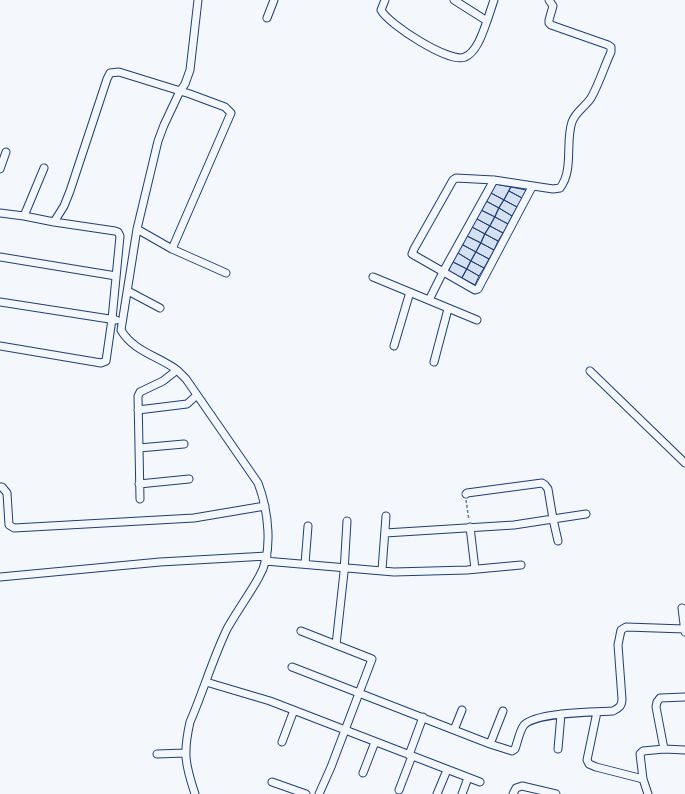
<!DOCTYPE html>
<style>
body{margin:0}
canvas{display:block;background:#f4f7fb}
</style>
<canvas width="685" height="794"></canvas>
<script>
const context = document.querySelector('canvas').getContext('2d');
context.lineJoin = 'round';
function fill(path, color) { context.fillStyle = color; context.fill(path, 'evenodd'); }
function strokePath(path, color, width, dash) { context.strokeStyle = color; context.lineWidth = width; context.lineCap = dash ? 'butt' : 'round'; context.setLineDash(dash || []); context.stroke(path); }
const building = new Path2D(`
 M495,184L511,187L504,200L491,193Z
 M511,187L526,190L522,198L509,191Z
 M509,191L522,198L517,207L504,200Z
 M491,193L504,200L499,208L486,201Z
 M504,200L517,207L512,216L499,208Z
 M486,201L499,208L495,217L481,210Z
 M499,208L512,216L508,224L495,217Z
 M481,210L495,217L490,226L477,219Z
 M495,217L508,224L503,233L490,226Z
 M477,219L490,226L485,234L472,227Z
 M490,226L503,233L498,241L485,234Z
 M472,227L485,234L481,243L467,236Z
 M485,234L498,241L494,250L481,243Z
 M467,236L481,243L476,252L463,245Z
 M481,243L494,250L489,259L476,252Z
 M463,245L476,252L471,261L458,253Z
 M476,252L489,259L484,268L471,261Z
 M458,253L471,261L467,269L453,262Z
 M471,261L484,268L479,276L467,269Z
 M453,262L467,269L462,278L449,271Z
 M467,269L479,276L475,285L462,278Z`);
fill(building, '#d5e0f0');
strokePath(building, '#1d3f73', 1);
const street = new Path2D(`
 M385,0L381,10C388,24 450,64 465,57C477,52 483,32 487,21
 M454,0L487,21L494,0
 M267,18L274,0
 M0,169L6,152
 M532,187L478,289L475,290L412,254L414,249L453,180L456,178L494,180L553,189L560,188C574,170 565,142 572,122C576,111 585,107 591,98C599,84 604,67 611,52V47L608,45L551,25L549,23V20L553,6L549,0
 M0,213L24,216L54,222L115,231L118,232L120,236L112,319L106,361L101,363L0,346
 M24,216L44,168
 M54,222L64,206L70,191L107,79L110,73L119,72L190,94L225,107L231,113L172,249
 M137,229L172,249L226,273
 M0,257L116,276
 M373,277L477,320
 M128,291L160,308
 M429,300L443,272L494,180
 M0,302L116,320
 M394,346L410,292
 M434,362L448,309
 M590,371L685,463
 M138,410L187,404L197,395
 M139,448L184,444
 M139,484L189,479
 M0,487H2L7,493L9,525L14,528L194,518L265,506
 M140,499L138,396L140,392L163,381L177,370
 M470,527L475,569
 M385,533L514,525L553,519L548,489L545,485L542,483L467,493L466,494
 M558,541L553,519L586,514
 M265,561L394,572L467,570L521,565
 M305,564L308,526
 M382,570L386,516
 M0,577L160,562L267,556
 M682,608L685,632
 M301,631L372,659L331,767L319,794
 M336,645L344,572L347,521
 M292,667L490,744L512,751L515,749C518,741 519,732 524,725C536,712 595,712 613,711C619,708 622,706 622,699L618,645L621,630L626,627L685,629
 M206,682L270,701L480,782
 M597,712L587,760L589,764L596,767L643,779
 M454,730L462,710
 M282,742L294,710
 M490,744L503,711
 M558,749L561,714
 M664,749L656,707L657,702L660,698L685,697
 M157,754L185,753
 M409,755L423,717
 M363,773L375,742
 M272,782L306,794
 M399,790L412,756
 M195,794C185,764 183,753 190,722C203,692 213,658 227,629C237,611 249,595 259,577C274,552 268,509 258,483L186,379C183,376 180,373 177,370C158,356 133,351 121,330L137,229L158,141L164,125L180,91L185,84L190,70L198,0
 M437,794L447,770
 M462,794L468,778
 M513,794L516,788L522,786L556,794
 M648,794L643,779L640,754L643,751L664,749L685,750`);
strokePath(street, '#1d3f73', 9);
strokePath(new Path2D(`
 M466,500L469,520`), '#5e769c', 1.5, [3, 2]);
strokePath(street, '#f4f7fb', 7);
</script>
